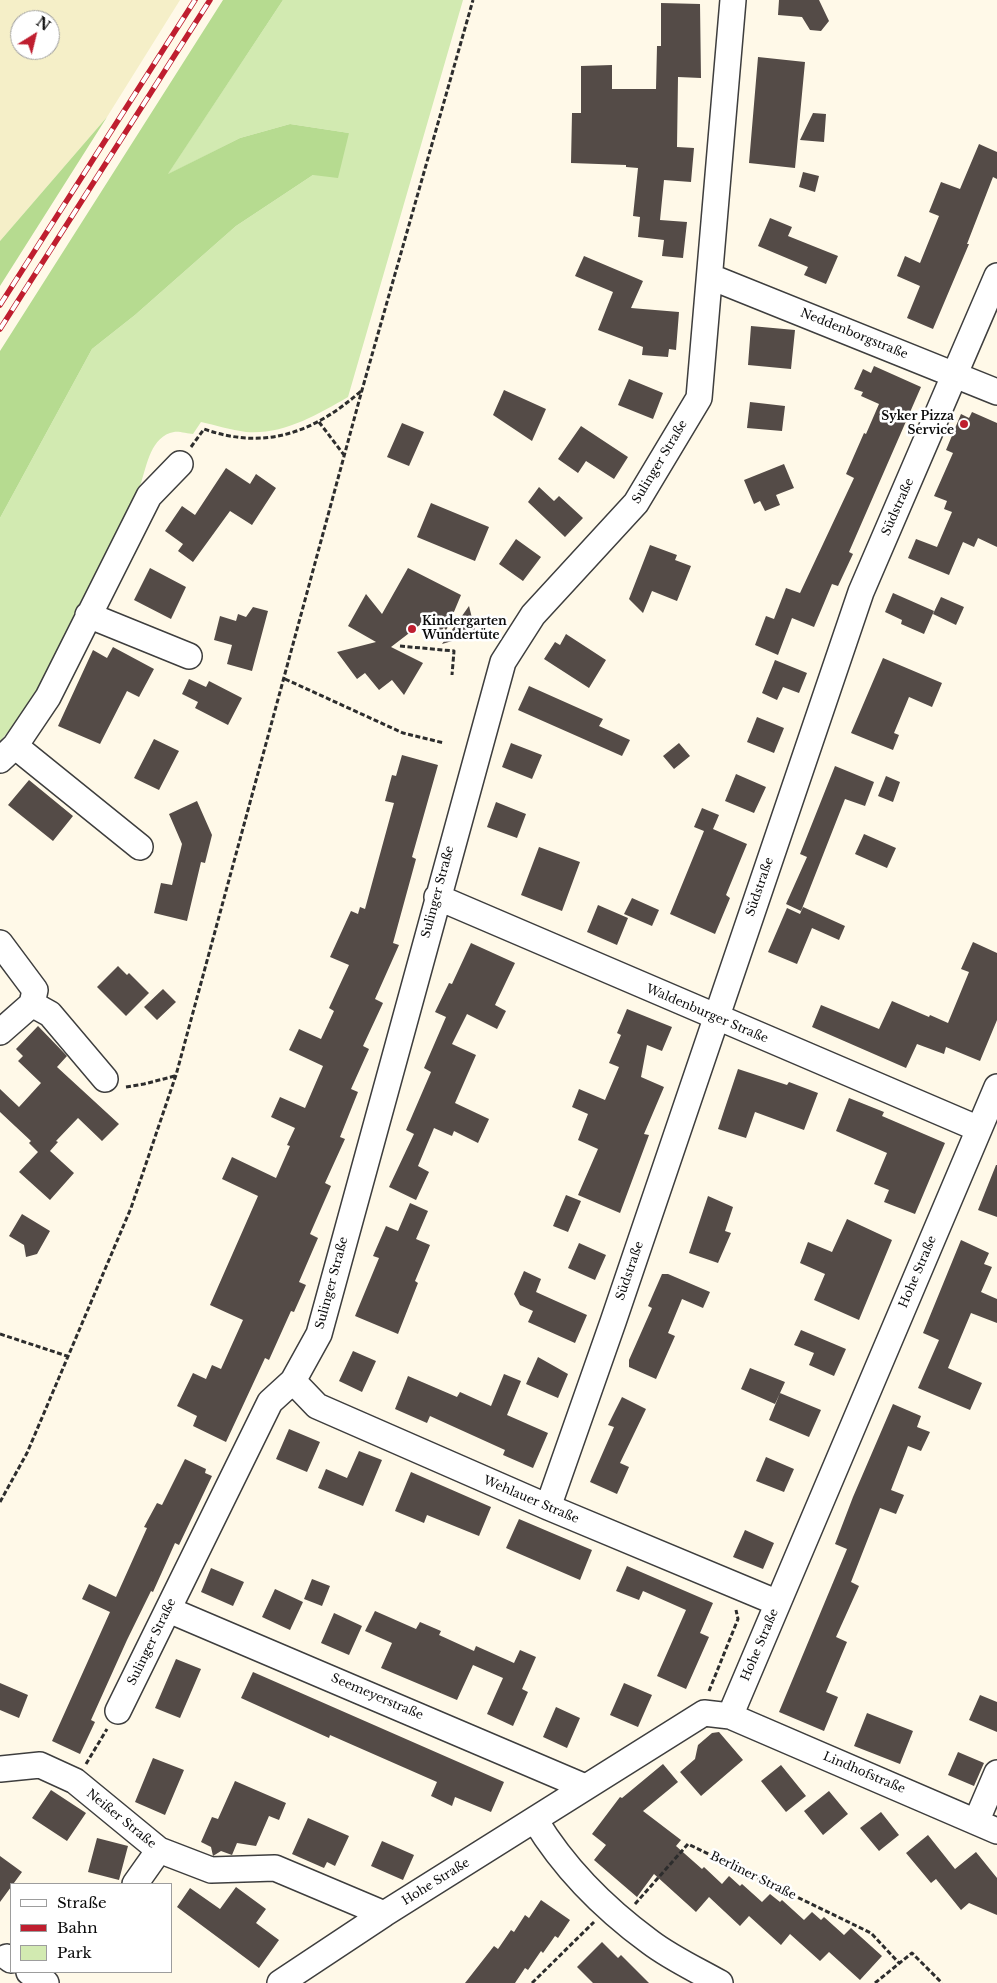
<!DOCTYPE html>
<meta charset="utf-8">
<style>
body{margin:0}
#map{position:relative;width:997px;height:1983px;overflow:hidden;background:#fff9e8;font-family:"Libre Baskerville",serif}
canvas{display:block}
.legend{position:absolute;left:10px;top:1883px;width:162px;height:90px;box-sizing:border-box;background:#fff;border:1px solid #9d9d9d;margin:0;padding:6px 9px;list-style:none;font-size:15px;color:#0b0b0b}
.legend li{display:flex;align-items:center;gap:10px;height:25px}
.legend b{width:25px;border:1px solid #9d9d9d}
.north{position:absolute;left:10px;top:10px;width:50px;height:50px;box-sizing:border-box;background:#fff;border:1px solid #9d9d9d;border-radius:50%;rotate:36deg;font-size:14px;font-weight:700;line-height:20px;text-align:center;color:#0b0b0b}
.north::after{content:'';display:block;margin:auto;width:18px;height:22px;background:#bf1e2f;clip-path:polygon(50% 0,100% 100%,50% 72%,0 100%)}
</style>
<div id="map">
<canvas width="997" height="1983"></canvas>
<ul class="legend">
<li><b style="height:6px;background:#fff"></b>Straße</li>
<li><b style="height:6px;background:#bf1e2f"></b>Bahn</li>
<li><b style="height:14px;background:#d2eab1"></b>Park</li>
</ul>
<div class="north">N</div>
</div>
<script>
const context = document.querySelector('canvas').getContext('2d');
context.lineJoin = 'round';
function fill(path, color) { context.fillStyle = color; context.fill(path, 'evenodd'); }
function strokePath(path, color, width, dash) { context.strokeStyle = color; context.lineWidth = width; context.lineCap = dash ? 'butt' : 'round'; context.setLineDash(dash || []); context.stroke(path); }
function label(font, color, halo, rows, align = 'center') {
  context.font = font + ' "Libre Baskerville",serif'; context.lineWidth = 5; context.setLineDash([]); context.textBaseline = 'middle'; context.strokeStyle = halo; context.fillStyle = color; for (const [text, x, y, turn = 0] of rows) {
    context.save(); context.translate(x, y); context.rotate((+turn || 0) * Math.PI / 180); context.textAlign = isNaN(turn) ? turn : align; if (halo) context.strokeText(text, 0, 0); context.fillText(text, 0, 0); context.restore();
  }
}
fill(new Path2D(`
 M0,0H180L107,117L0,241ZM20,20H50V50H20Z`), '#f5efc8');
fill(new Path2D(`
 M283,0H463L348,397C317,415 283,435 246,432C231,430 215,425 201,422L193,434C188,434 179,431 174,432C151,436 147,465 141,483L40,686L14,725L0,741V518L92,349L135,315L236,226L313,175L349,133L290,124L240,138L167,175Z`), '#d2eab1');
fill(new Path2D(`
 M223,0H283L168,174L240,138L290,124L349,133L338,178L313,175L236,226L135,315L92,349L0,518V351Z
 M107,117L0,286V241Z`), '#b6db90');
fill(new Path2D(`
 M779,0H819L829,21L821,31L810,30L802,17L778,15Z
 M661,3L700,4L701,78L678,77L677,147L694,148L691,182L664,180L660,220L687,222L683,258L662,256L664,240L638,237L640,217L633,216L638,168L626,167V165L571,163L572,113H581V66L612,65V89H656L657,46H661Z
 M758,57L805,62L795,168L749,163Z
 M813,113L826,114L824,142L800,140Z
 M979,144L997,152V179L993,177L967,244H969L933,329L907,318L920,286L897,276L905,256L920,263L939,216L929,212L941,182L960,189Z
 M803,172L819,176L815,192L799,187Z
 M770,218L792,227L788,236L838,256L826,284L804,275L808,267L758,246Z
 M584,256L643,281L631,308L679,312L676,350L669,349L668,357L642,355L643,347L598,330L613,292L575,276Z
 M751,326L795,330L791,369L748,365Z
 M874,366L921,387L849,552L853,554L838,586L832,584L814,627L792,618L778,655L755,645L766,616L774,619L786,588L800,593L854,478L846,474L864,433L866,434L879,404L861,396L863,392L854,389L863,369L871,373Z
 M629,379L663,393L653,419L618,405Z
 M504,390L546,409L532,441L493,415Z
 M750,402L785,406L782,431L747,428Z
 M972,412L997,423V547L978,538L974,547L963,542L949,575L908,558L916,539L937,547L952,512L944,509L947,501L934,496L953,453L946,450L961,414L969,418Z
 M402,423L424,432L409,466L387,457Z
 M581,426L628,457L614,479L586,461L578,473L558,459Z
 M784,464L794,488L776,495L780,505L765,511L760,501L754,504L744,480Z
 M226,468L250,484L256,474L276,488L252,525L230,511L193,562L178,551L183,544L165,531L182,506L195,515Z
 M539,487L554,501L559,496L583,518L565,537L528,502Z
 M431,503L489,527L475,561L417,537Z
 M516,539L541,557L523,581L499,564Z
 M650,545L677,555L675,560L691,566L677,601L652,591L643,613L629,599Z
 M150,568L186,587L171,619L134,600Z
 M408,568L461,595L446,631L444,627L438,637L421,624L391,647L423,663L404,695L392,680L379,690L365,673L357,679L337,652L376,642L348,626L366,594L382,614Z
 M893,593L934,611L924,634L901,624L902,620L885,612Z
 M941,597L964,607L956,625L933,614Z
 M469,606L476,634L442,644Z
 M253,607L268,611L252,671L227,664L232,645L214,640L220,616L236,621L238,614L246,617Z
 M566,634L606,660L589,688L544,659L555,642L560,645Z
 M113,647L154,669L139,697L127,691L100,744L58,726L93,650L107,658Z
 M883,658L942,683L932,707L909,697L894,733L899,735L893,750L851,733Z
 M775,660L807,673L799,693L783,687L777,700L762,693Z
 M189,679L206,687L209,681L242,698L228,725L195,708L198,702L182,694Z
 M529,686L603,719L599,726L630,740L622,756L518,710Z
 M757,717L784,728L774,753L747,742Z
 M154,739L179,751L159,790L134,778Z
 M511,743L542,755L532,779L502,767Z
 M679,743L690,756L674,769L663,756Z
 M402,755L438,765L412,857L416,859L393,943L399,945L375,999L383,1003L363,1046L369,1049L351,1089L358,1092L340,1137L345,1139L325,1183L331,1186L310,1234L318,1238L299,1282L306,1285L294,1312L291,1311L269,1360L265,1358L226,1442L193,1426L197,1416L177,1406L193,1373L206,1379L212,1365L221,1369L243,1320L210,1305L258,1196L222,1179L232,1157L276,1178L290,1146L287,1145L295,1128L271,1117L280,1097L305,1108L323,1066L289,1050L299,1029L321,1039L334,1011L329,1008L349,965L330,957L351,911L358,914L360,907L365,909L394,803L385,801L392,775L396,776Z
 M835,766L874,782L865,806L845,799L801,911L786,904L807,857L800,854Z
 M736,774L766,787L754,813L725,801Z
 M886,776L900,782L893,802L878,796Z
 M29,780L73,816L53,841L8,805Z
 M197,801L212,835L205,863L201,862L187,921L154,913L161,883L172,885L182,844L169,814Z
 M496,802L526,814L517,838L487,827Z
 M702,808L719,815L713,829L747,844L726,895L730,898L715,934L670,914L704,831L694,827Z
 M864,834L896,848L887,868L855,854Z
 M539,847L580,862L562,911L521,895Z
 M632,898L659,910L652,926L624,914Z
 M598,905L628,918L617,945L587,932Z
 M803,907L845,926L839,940L812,928L797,964L768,952L787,908L800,914Z
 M973,942L997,953V1020L980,1061L946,1047L944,1054L917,1044L906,1068L812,1027L821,1005L879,1029L892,1001L929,1017L930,1015L948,1023L969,972L961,969Z
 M471,943L515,963L495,1005L506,1011L497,1029L467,1014L452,1044L476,1055L455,1103L489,1119L478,1143L454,1131L452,1136L434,1128L418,1166L429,1172L416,1200L389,1187L414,1134L406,1130L431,1072L424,1068L446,1017L435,1012L449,983L452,984Z
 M118,966L127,975L129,973L149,993L126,1016L97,987Z
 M163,989L176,1002L157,1020L144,1007Z
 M627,1009L672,1027L662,1051L647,1045L641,1077L664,1087L644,1134L649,1135L620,1213L578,1195L598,1149L578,1140L588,1114L572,1107L579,1089L605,1100L619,1067L609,1063L621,1035L617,1033Z
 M38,1026L67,1056L57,1067L119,1124L102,1141L78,1118L56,1141L58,1142L50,1151L74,1173L50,1200L19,1172L38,1152L29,1143L31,1141L0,1112V1089L19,1107L41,1083L18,1061L23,1056L16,1049Z
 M738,1069L787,1085L789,1082L818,1093L804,1130L755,1112L746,1138L718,1129Z
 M849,1098L884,1112L882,1116L945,1143L915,1214L884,1202L889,1190L874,1184L887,1153L836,1131Z
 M996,1165H997V1217L978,1210Z
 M566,1195L581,1201L568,1232L553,1226Z
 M708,1196L733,1207L725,1231L731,1233L718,1263L689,1253Z
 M410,1203L428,1211L416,1239L430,1245L415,1281L418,1283L398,1334L355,1316L379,1258L373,1256L386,1226L398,1231Z
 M22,1214L50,1231L37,1254L26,1257L24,1245L9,1236Z
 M847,1219L892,1240L859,1320L814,1300L825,1274L800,1263L808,1242L832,1252Z
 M961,1240L989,1253L984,1264L992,1267L981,1292L997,1299V1323L971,1313L948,1368L982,1383L970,1410L918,1388L939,1340L923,1333Z
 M579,1243L606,1255L595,1280L568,1268Z
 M524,1271L541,1279L536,1292L587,1315L575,1343L528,1322L533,1311L520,1305L514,1294Z
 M662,1274H668L710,1292L703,1308L682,1299L668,1333L675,1336L656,1379L629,1367V1360L652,1308L648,1306Z
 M801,1330L846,1349L834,1376L809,1365L814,1353L794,1345Z
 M353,1351L376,1361L362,1392L339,1381Z
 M538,1357L568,1374L558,1398L526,1384Z
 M750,1368L785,1382L775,1404L741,1389Z
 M504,1374L521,1381L507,1415L548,1433L533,1468L503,1455L505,1450L430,1416L427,1423L395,1409L408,1376L457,1397L460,1392L491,1406Z
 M780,1393L821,1410L809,1437L769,1420Z
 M622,1397L646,1409L620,1463L629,1467L617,1494L590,1482L614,1427L608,1425Z
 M893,1404L921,1416L917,1427L930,1432L921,1451L908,1446L891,1490L904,1495L896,1514L880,1508L851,1582L859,1586L836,1637L847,1642L826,1692L838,1697L824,1731L779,1712L847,1549L835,1544L853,1497Z
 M289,1429L320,1442L307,1472L276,1459Z
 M359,1451L382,1460L363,1506L318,1488L326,1469L347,1478Z
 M766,1457L794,1469L784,1492L756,1481Z
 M185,1459L206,1469L205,1473L212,1476L179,1545L175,1543L153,1592L151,1591L127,1640L91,1720L95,1722L80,1754L52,1741L110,1612L82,1599L89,1584L116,1597L147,1528L144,1527L157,1503L162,1505Z
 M411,1472L491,1507L479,1536L427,1515L424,1523L395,1511Z
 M519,1519L592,1550L580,1580L506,1548Z
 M745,1530L774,1543L763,1569L733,1557Z
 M627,1566L713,1603L700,1633L709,1637L686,1689L657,1676L686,1610L643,1591L639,1600L616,1591Z
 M211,1568L244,1582L233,1606L201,1592Z
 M312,1579L330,1586L322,1606L304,1599Z
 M275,1589L303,1602L290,1630L262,1617Z
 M375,1611L416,1629L420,1622L441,1631L439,1635L474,1651L476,1646L514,1663L520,1650L536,1657L522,1689L528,1692L513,1726L487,1714L503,1678L473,1665L457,1700L381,1668L392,1643L365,1631Z
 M334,1613L362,1626L349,1655L321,1643Z
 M176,1659L201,1669L180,1718L155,1708Z
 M253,1672L504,1782L491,1812L455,1797L452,1806L431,1796L437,1782L330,1735L329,1738L241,1698Z
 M0,1683L28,1695L19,1718L0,1710Z
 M624,1683L652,1695L638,1727L610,1715Z
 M980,1695L997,1702V1732L969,1720Z
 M556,1707L580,1718L567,1748L543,1737Z
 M867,1713L913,1731L900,1764L854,1746Z
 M719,1732L743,1760L701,1796L680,1772L695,1759L698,1745L712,1733Z
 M958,1752L984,1763L974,1786L948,1775Z
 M153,1758L184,1770L165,1815L135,1802Z
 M663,1764L678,1782L643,1811L681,1840L676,1846L702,1869L704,1867L722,1884L729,1876L740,1886L742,1884L762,1902L770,1894L780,1902L782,1900L804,1920L812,1912L821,1920L824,1917L844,1935L851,1928L882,1956L860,1980L829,1952L820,1961L790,1934L781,1945L749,1916L740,1926L709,1897L696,1912L654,1874L637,1897L594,1860L606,1845L592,1834L620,1797L622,1798Z
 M781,1765L806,1796L786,1812L761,1781Z
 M235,1781L286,1803L279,1820L269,1816L256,1846L237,1843L232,1855L221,1851L213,1856L211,1847L201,1842L212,1817L218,1819Z
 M51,1790L86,1813L67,1841L32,1818Z
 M829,1791L848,1814L823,1835L804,1811Z
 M881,1812L899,1835L879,1851L860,1828Z
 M308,1818L349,1836L335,1866L327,1862L324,1868L292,1854Z
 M928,1835L955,1869L976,1852L997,1878V1915L969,1903L961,1910L936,1879L931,1883L906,1853Z
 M97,1838L128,1846L119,1880L88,1872Z
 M382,1841L414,1855L403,1880L371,1866Z
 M0,1856L22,1872L0,1902Z
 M236,1887L266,1909L256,1923L279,1940L259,1968L177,1907L190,1888L220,1909Z
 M541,1900L570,1920L558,1938L555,1936L543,1953L541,1951L528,1970L525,1968L515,1983H465L494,1946L498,1949L511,1930L514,1932L525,1915L529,1918Z
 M602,1942L618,1958L621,1955L649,1983H593L577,1967Z`), '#544b47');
const minor = new Path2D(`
 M711,277L997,392
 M88,615L189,656
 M15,746L140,847
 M0,760L15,746L48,697L149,496L180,464
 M437,897L979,1129
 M0,943L35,990L32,1004L0,1032
 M32,1004L50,1014L105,1079
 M293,1381L317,1406L548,1507L778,1603
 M548,1507L613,1322L861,592L997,276
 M169,1610L585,1787
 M118,1711L270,1402L293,1381L319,1334L503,662L533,615L636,503L699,398L733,0
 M730,1716L997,1087
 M0,1769L40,1765L75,1781L159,1850L211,1870L275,1868L384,1914
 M535,1820C564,1868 605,1909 650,1942C671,1958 697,1970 720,1983
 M976,1822L997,1773
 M135,1884L159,1850
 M7,1957L11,1960
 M29,1972L46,1983
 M280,1983L384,1914L704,1713L730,1716L997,1831`);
strokePath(minor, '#3e3e3e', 28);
strokePath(new Path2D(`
 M319,422L344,455
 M191,447L204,429C265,451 315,432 361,391
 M400,646L454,651L452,675
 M285,679L403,733L444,743
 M126,1087L144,1084L175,1076
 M0,1334L67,1356
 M0,1502L27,1453L131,1208L176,1075L362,390L473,0
 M709,1691L738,1619L736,1610
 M86,1764L107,1729
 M635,1904L688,1844L871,1933L899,1963
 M532,1983L594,1922
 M875,1983L912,1953L942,1983`), '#2d2d2d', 3, [5, 2.5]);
strokePath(minor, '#fff', 25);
const rail = new Path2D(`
 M0,305L195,0
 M0,329L210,0`);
strokePath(rail, '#bf1e2f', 5.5);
strokePath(rail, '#fff', 4, [11]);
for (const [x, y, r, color] of [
 [964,424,5,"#bf1e2f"],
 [412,629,5,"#bf1e2f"]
]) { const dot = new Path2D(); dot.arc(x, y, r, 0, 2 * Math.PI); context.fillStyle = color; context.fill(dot); strokePath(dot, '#fff', 2); }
label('12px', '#0b0b0b', '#fff', [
 ["Neddenborgstraße",854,334,22],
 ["Sulinger Straße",660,462,-59],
 ["Südstraße",898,507,-66],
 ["Südstraße",760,887,-71],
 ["Sulinger Straße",438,892,-75],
 ["Waldenburger Straße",707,1014,23],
 ["Südstraße",630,1271,-71],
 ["Hohe Straße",918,1272,-67],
 ["Sulinger Straße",332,1283,-75],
 ["Wehlauer Straße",531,1500,23],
 ["Sulinger Straße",152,1642,-64],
 ["Hohe Straße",760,1645,-67],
 ["Seemeyerstraße",377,1697,23],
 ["Lindhofstraße",864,1773,23],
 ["Neißer Straße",121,1819,39],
 ["Berliner Straße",753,1876,26],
 ["Hohe Straße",436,1882,-32]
]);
label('bold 12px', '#0b0b0b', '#fff', [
 ["Syker Pizza",954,417],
 ["Service",954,431],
 ["Kindergarten",422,622,"left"],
 ["Wundertüte",422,636,"left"]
], 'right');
</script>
